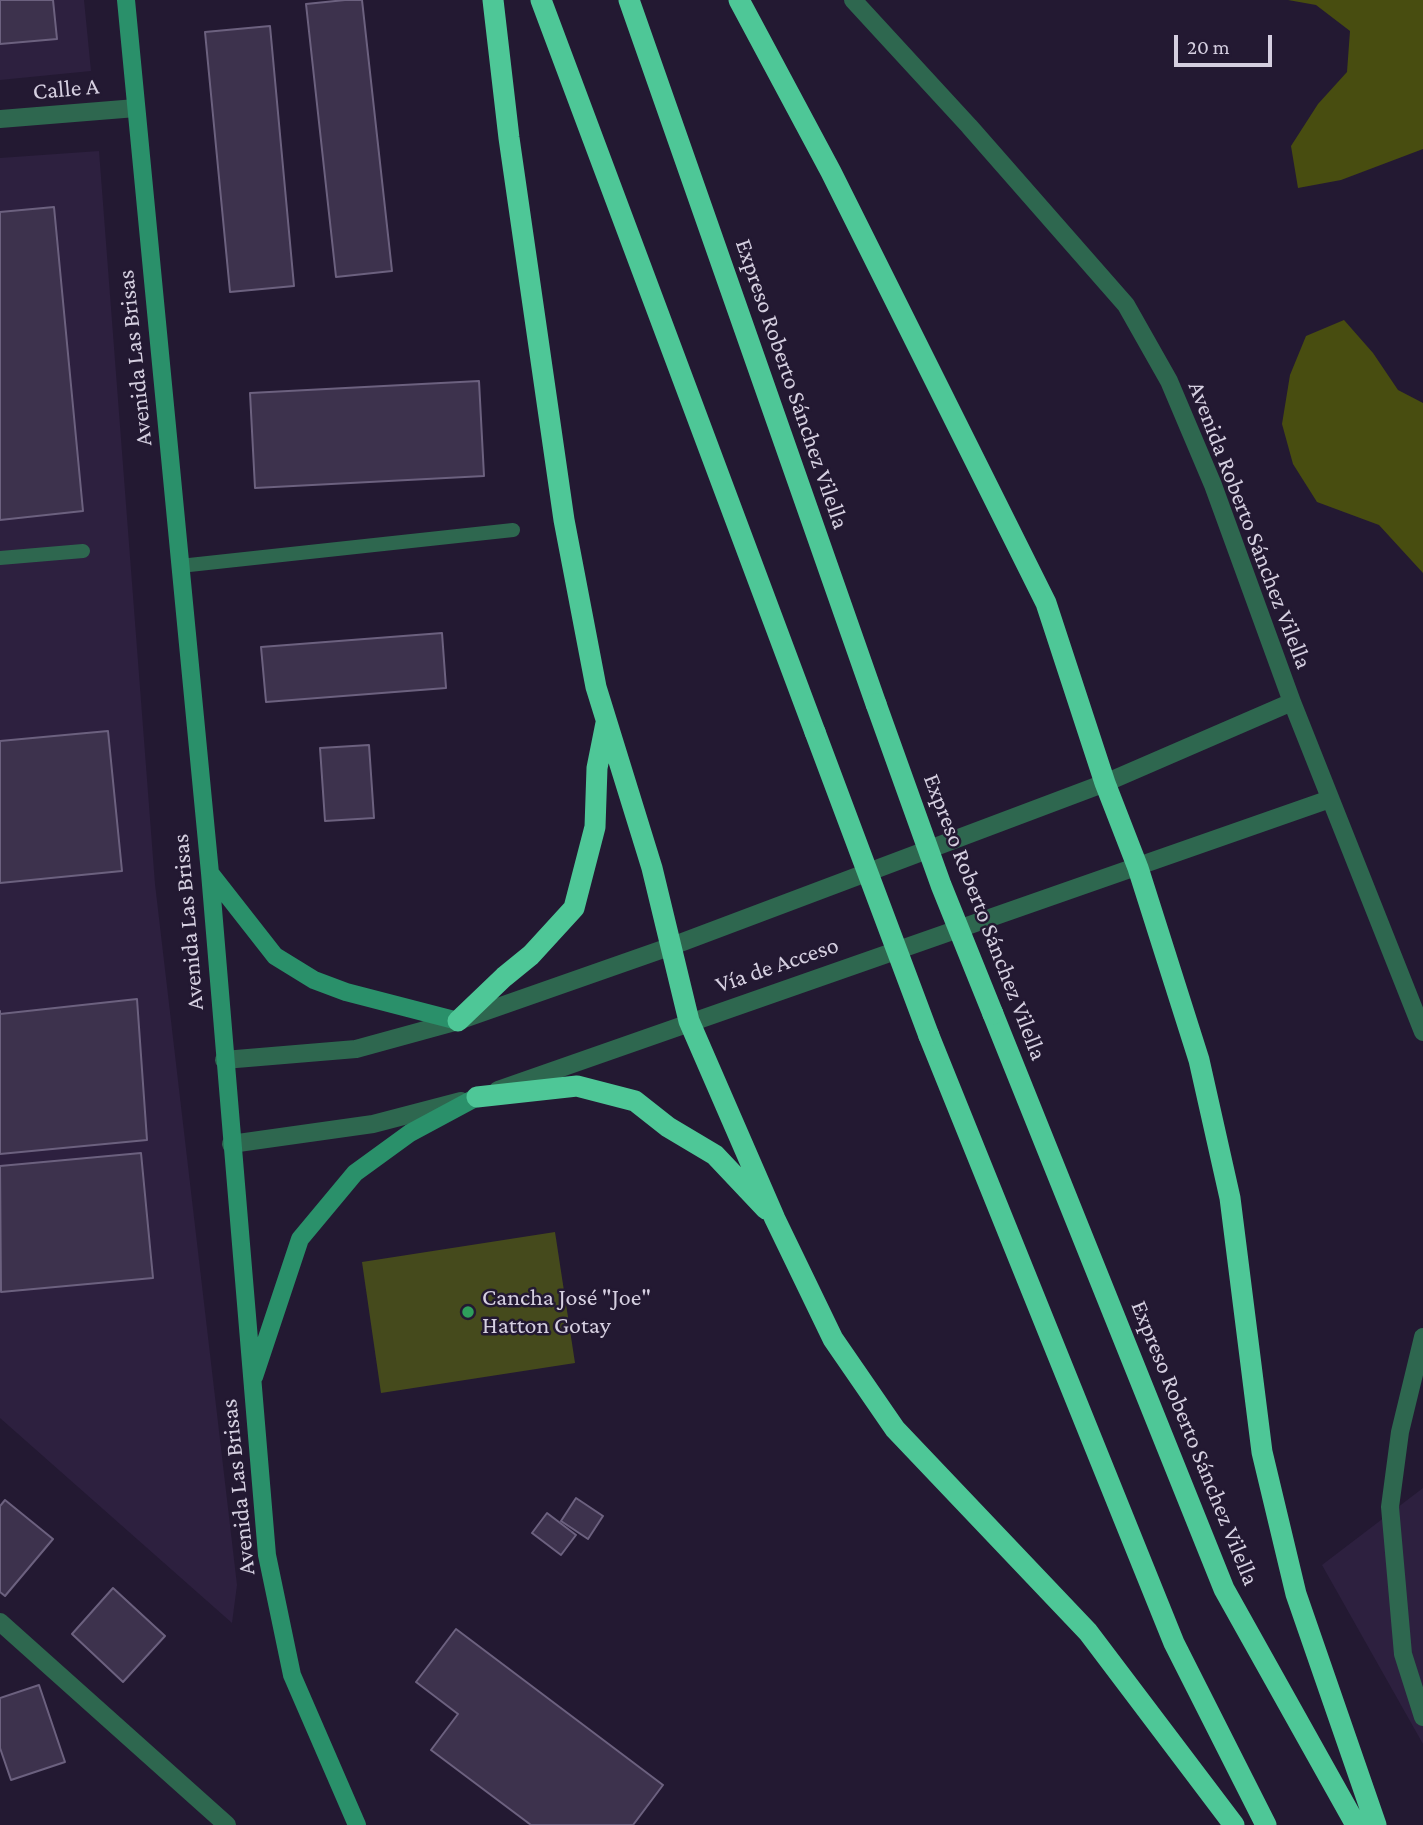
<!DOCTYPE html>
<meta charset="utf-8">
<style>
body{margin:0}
#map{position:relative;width:1423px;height:1825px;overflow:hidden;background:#231932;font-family:"Crimson Pro",serif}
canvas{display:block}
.scale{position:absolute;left:1174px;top:35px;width:98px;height:32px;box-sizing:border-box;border:4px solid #d5cfe0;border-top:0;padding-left:9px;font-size:21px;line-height:24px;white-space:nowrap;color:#d5cfe0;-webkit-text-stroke:5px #231932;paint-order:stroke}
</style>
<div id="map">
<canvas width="1423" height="1825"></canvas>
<div class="scale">20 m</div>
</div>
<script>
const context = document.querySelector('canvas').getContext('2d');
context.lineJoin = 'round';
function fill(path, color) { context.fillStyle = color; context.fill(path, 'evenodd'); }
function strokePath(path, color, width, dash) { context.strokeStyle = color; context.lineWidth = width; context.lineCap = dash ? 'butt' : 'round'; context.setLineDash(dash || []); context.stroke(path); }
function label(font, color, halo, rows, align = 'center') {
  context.font = font + ' "Crimson Pro",serif'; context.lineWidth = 5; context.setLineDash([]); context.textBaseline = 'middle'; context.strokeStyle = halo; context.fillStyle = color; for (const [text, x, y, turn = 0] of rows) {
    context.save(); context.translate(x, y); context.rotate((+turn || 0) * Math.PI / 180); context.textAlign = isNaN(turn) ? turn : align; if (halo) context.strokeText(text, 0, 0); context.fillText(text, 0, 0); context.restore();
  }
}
fill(new Path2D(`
 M0,0H84L91,71L0,80Z
 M99,151L155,884L237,1585L232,1623L0,1418V158Z
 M1423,1488V1744L1322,1565Z`), '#2d203f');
fill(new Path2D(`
 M555,1232L575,1363L381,1393L362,1262Z`), '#454a1c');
fill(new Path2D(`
 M1288,0H1423V149L1341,180L1298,188L1291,146L1318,104L1347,72L1350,31L1316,5Z
 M1344,320L1373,353L1398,390L1423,403V573L1379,525L1317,502L1293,464L1282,424L1290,375L1306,336Z`), '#484d10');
const building = new Path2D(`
 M0,0H53L57,39L0,44Z
 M345,0H362L392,271L336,277L306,4Z
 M270,26L294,286L230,292L205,32Z
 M54,207L83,511L0,520V212Z
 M479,381L484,476L255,488L250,393Z
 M442,633L446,688L266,702L261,647Z
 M108,731L122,871L0,883V741Z
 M369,745L374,818L325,821L320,748Z
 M137,999L147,1140L0,1154V1011V1014Z
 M141,1153L153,1278L1,1292L0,1166Z
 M576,1498L603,1516L588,1539L561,1521Z
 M5,1500L53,1539L5,1596L0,1592V1506Z
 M547,1513L576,1535L561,1555L532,1533Z
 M113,1588L165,1636L123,1682L72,1634Z
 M456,1629L663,1785L633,1825H531L431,1750L458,1714L416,1682Z
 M39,1685L65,1762L11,1780L0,1748V1698Z`);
fill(building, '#3d324d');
strokePath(building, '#6c617f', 2);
strokePath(new Path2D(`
 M0,558L83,551
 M180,566L513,530`), '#2e674f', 14);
strokePath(new Path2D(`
 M853,0L969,126L1126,305L1169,381L1213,485L1292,702L1423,1032
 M0,119L136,108
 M224,1060L356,1049L458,1021L672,946L1105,783L1292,702
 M498,1090L1330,799
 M231,1144L373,1124L461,1101
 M1423,1337L1400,1432L1390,1507L1403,1654L1423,1717
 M0,1622L227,1825`), '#2e674f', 18);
strokePath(new Path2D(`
 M126,0L210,873L267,1555L292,1675L357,1825
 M210,873L275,956L314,980L346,992L458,1021
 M254,1377L300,1239L355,1173L410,1133L477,1097`), '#2a906a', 18);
strokePath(new Path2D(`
 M493,0L509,138L564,520L596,687L652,868L689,1021L775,1219L833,1339L895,1429L1088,1632L1234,1825
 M541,0L815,732
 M629,0L876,704
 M739,0L831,172L1046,603L1105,783L1138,868L1199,1060L1230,1198L1262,1452L1296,1594L1376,1825
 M993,1014L1224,1589L1356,1825
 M458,1021L504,977L531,955L574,908L595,827L597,768L606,723
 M929,1036L1174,1643L1266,1825
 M477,1097L577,1086L635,1101L668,1127L715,1155L766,1209`), '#4ec797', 21);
strokePath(new Path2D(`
 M876,704L941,885L993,1014
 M815,732L929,1036`), '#4ec797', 21);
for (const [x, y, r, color] of [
 [468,1312,7,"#2e9e5b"]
]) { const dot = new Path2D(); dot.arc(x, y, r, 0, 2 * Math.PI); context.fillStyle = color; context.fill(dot); strokePath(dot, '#231932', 2.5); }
label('24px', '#d5cfe0', '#231932', [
 ["Calle A",66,89,-5],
 ["Avenida Las Brisas",135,358,-96],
 ["Expreso Roberto Sánchez Vilella",792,384,71],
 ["Avenida Roberto Sánchez Vilella",1250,525,69],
 ["Expreso Roberto Sánchez Vilella",985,917,69],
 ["Avenida Las Brisas",188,922,-95],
 ["Vía de Acceso",777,965,-19],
 ["Expreso Roberto Sánchez Vilella",1195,1443,68],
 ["Avenida Las Brisas",238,1487,-96]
]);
label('24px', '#d5cfe0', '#231932', [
 ["Cancha José \"Joe\"",482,1298],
 ["Hatton Gotay",482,1326]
], 'left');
</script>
